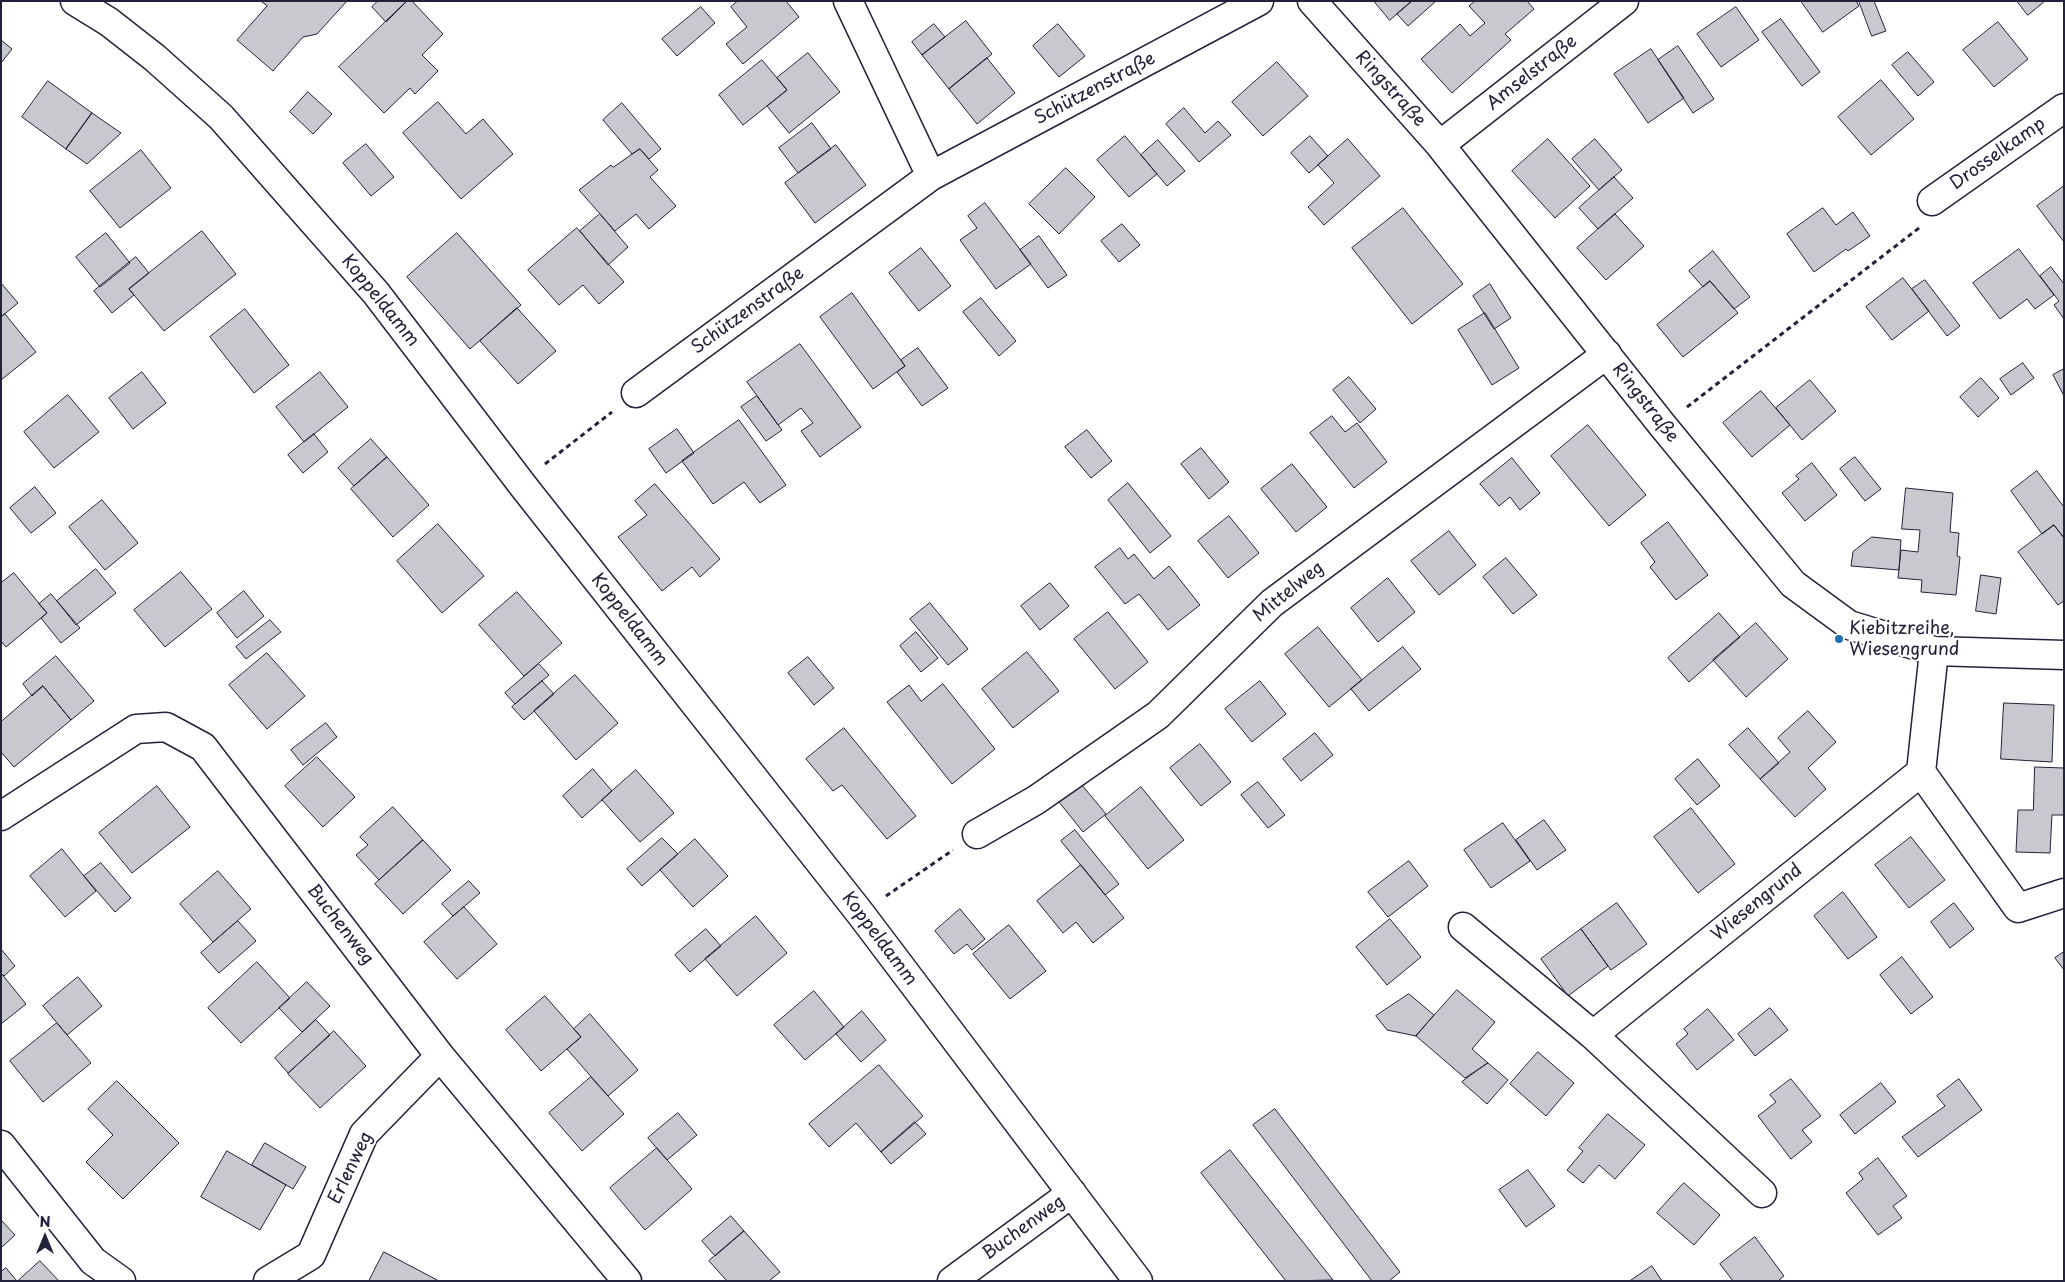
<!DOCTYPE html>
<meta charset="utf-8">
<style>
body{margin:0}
#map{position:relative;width:2065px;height:1282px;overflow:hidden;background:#fff;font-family:"Playpen Sans",sans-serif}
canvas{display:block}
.frame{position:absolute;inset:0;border:2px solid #22223b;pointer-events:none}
.north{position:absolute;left:20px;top:1212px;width:50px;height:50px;-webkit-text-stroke:4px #fff;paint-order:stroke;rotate:0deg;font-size:14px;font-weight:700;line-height:20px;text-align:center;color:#22223b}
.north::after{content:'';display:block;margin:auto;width:18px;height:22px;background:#22223b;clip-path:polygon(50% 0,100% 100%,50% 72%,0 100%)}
</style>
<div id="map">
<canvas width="2065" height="1282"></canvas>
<div class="frame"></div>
<div class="north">N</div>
</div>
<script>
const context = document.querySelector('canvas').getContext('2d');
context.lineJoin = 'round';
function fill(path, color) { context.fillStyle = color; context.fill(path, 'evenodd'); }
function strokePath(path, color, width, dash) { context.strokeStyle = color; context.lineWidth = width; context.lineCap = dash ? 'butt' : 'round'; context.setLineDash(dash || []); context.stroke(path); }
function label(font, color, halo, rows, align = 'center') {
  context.font = font + ' "Playpen Sans",sans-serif'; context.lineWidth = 4; context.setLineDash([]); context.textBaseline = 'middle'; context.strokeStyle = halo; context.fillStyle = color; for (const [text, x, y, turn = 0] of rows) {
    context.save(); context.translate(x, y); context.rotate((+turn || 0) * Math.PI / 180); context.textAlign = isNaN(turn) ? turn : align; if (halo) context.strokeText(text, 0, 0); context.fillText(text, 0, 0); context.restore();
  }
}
const building = new Path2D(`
 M261,1H347L317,34L303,37L273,71L237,40L267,6Z
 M378,1H407L386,22L372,7Z
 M407,1H412L443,34L422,55L438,71L415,94L410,88L384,113L339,67Z
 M738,1H786L799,17L743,64L726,44L747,27L731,7Z
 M1374,1H1412L1390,20Z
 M1412,1H1436L1408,26L1397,14Z
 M1527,1L1534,9L1505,34L1511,40L1452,93L1421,59L1460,24L1470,36L1485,23L1469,6L1475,1Z
 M1801,1H1856L1859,6L1823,32Z
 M1859,1H1874L1886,31L1872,36Z
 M2017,1H2045L2028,15Z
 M701,7L715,23L677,56L662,39Z
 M1736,7L1759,40L1721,67L1697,34Z
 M1781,19L1820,72L1802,86L1762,32Z
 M966,21L992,54L949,89L922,55Z
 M1998,22L2028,59L1994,87L1963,50Z
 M934,24L945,37L922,55L912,42Z
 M1058,24L1085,56L1059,77L1033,46Z
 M1,40L12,49L1,63Z
 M1678,46L1714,99L1693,113L1658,60Z
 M1651,49L1684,98L1648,123L1614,74Z
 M1908,52L1934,82L1918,96L1892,65Z
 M808,53L840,92L789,133L767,106L787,90L777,78Z
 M987,58L1015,93L977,124L949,89Z
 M762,60L787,90L743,125L719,95Z
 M1277,62L1308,96L1263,136L1232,102Z
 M1881,80L1914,119L1871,155L1838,117Z
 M48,81L92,113L66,149L22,117Z
 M308,92L332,114L313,134L290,112Z
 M438,102L466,134L483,119L513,154L461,199L403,133Z
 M622,103L661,149L649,159L640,149L632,154L603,120Z
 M1184,108L1205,133L1218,121L1231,135L1199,162L1166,124Z
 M92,113L121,133L87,164L66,149Z
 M812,123L831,149L798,173L779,148Z
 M1125,136L1157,174L1129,197L1097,160Z
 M1310,136L1328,156L1309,173L1291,153Z
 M1348,139L1380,176L1324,225L1308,207L1334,183L1318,165Z
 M1548,139L1590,186L1555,218L1512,171Z
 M1595,139L1622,170L1599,190L1572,159Z
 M1158,140L1185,171L1167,186L1141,155Z
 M366,144L394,177L371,196L343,163Z
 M836,145L866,185L815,223L785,183Z
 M640,149L658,170L650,177L676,206L649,229L636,214L615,231L579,190L611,165L613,167Z
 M141,150L171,188L120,228L90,191Z
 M1066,168L1095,197L1059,234L1029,204Z
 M1614,177L1633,198L1598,229L1579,208Z
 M2064,186V242L2037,206Z
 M985,203L1031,264L996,289L960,240L977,228L968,216Z
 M1403,208L1463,284L1412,324L1352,248Z
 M1823,208L1836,225L1853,212L1870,236L1848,251L1846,249L1814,272L1787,234Z
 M600,214L628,247L608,265L580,231Z
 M1615,214L1644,246L1606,280L1577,248Z
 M1122,224L1140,245L1119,262L1101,241Z
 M577,228L624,282L599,304L583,285L559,305L528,270Z
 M202,231L236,274L164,331L129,289Z
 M106,233L130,263L100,287L76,257Z
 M457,233L521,305L470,349L407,277Z
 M1039,236L1067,275L1048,288L1020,250Z
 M921,248L951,286L919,311L889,273Z
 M2019,249L2054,295L2035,309L2027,299L2000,319L1973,283Z
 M1713,251L1750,297L1734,309L1710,281L1703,287L1689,271Z
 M136,257L149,273L129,289L134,295L112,313L94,291Z
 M2051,267L2064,284V319L2054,305L2059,301L2040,276Z
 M1903,278L1929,311L1892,340L1866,307Z
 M1925,280L1960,326L1947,336L1912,289Z
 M1710,281L1738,313L1683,357L1657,325Z
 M1,283L18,303L1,317Z
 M1490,284L1511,318L1494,329L1473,296Z
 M852,293L905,366L873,389L820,317Z
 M981,298L1016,341L999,356L963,312Z
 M517,308L556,351L518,384L480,341Z
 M245,309L289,365L254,393L210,337Z
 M1485,313L1519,368L1492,385L1458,330Z
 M5,314L36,352L1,380V317Z
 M800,344L861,427L820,457L801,431L813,423L801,408L778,425L747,382Z
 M918,348L948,388L922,406L897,372L905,366L901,360Z
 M2023,363L2034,378L2011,395L2000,379Z
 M2064,369V396L2053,375Z
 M142,372L166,403L133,429L109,398Z
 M320,372L348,407L304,442L276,407Z
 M1349,377L1376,409L1360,423L1333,390Z
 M1981,378L1999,398L1978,417L1960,397Z
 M1810,380L1836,411L1802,440L1776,408Z
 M1761,391L1790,425L1752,457L1723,423Z
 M68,395L99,432L54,468L24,432Z
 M757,396L782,430L766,441L741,407Z
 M1332,416L1345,432L1357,423L1387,462L1354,488L1310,433Z
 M739,420L786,485L760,503L744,482L713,504L682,461Z
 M1588,425L1646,495L1609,526L1551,456Z
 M677,429L694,453L666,473L649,449Z
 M1087,430L1112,461L1091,478L1065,447Z
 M314,434L328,452L303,473L288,455Z
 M371,439L387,457L354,486L338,468Z
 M1201,448L1229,482L1209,499L1181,464Z
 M387,457L429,505L393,537L351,489Z
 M1855,457L1881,489L1865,501L1840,469Z
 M1512,458L1540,493L1520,510L1510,497L1499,506L1480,484Z
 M1812,463L1837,495L1805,521L1782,493L1799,479L1796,476Z
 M1292,464L1327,507L1296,532L1261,489Z
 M2037,471L2064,507V538L2054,525L2042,534L2011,491Z
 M1128,483L1171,536L1150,553L1108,500Z
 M655,484L720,559L700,577L692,567L662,591L618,537L647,515L635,501Z
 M35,487L56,513L31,533L10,508Z
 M1906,488L1953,493L1950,532L1959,533L1957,556L1960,557L1956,595L1921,592L1922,580L1898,578L1901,550L1918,552L1920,530L1902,529Z
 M102,500L138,543L105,570L69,527Z
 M1229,516L1259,553L1228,578L1198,541Z
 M1668,522L1708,575L1676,600L1650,567L1655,562L1641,543Z
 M438,524L484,576L442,613L397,561Z
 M2054,525L2064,538V601L2058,605L2018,552Z
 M1449,531L1476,565L1439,595L1411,561Z
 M1872,537L1901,540L1899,570L1851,566L1853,552Z
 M1120,548L1128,559L1134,554L1154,579L1169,566L1200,605L1168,630L1139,594L1125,604L1095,567Z
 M1506,558L1537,595L1513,614L1483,577Z
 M96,569L116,593L76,625L57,601Z
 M181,572L212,609L165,647L134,610Z
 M14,573L47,613L6,647L1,641V583Z
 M1981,575L2001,578L1996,614L1976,611Z
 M1388,578L1415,612L1378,642L1351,608Z
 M1050,583L1069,606L1040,630L1021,606Z
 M244,591L264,616L237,638L217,613Z
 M517,592L562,643L524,676L479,625Z
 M51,594L80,628L61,643L41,618L47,613L39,604Z
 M930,603L968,649L948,665L910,619Z
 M1108,612L1148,662L1115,689L1074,639Z
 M1719,613L1740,637L1689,682L1668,658Z
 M270,620L281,632L246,659L236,647Z
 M1756,623L1788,659L1746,697L1713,660Z
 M1318,627L1362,680L1329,707L1285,654Z
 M916,632L938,658L921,672L900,646Z
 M1403,647L1421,669L1369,711L1351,689Z
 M1027,652L1059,691L1013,728L982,689Z
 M267,653L305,696L267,729L229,685Z
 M56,656L94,701L71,720L43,686L32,696L23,684Z
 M808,657L834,688L814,705L788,673Z
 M539,664L549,675L515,704L505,693Z
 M575,675L618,723L576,760L534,711Z
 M542,681L554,694L524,720L512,707Z
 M1260,681L1286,714L1252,742L1225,709Z
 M943,684L995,749L952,784L887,702L909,685L921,701Z
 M43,686L71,720L14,767L1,752V722Z
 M2004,703L2054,705L2052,762L2001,759Z
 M1808,711L1836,742L1808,768L1826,789L1795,817L1760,779L1790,752L1778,738Z
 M326,723L337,737L303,765L291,750Z
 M844,728L916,816L887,839L842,785L833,791L806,759Z
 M1748,728L1779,763L1760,779L1729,745Z
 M1315,733L1333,755L1301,781L1283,759Z
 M1200,744L1231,782L1201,806L1170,768Z
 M317,757L355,797L323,827L285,786Z
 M1698,759L1720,786L1697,805L1675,779Z
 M2035,767L2064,768V815H2052L2050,853L2016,852L2018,810H2033Z
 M593,769L612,791L582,818L563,796Z
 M636,770L674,813L640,842L602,800Z
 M1258,782L1285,815L1268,828L1241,795Z
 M1081,784L1106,814L1083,832L1059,802Z
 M157,786L190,827L132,873L99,833Z
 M1141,787L1184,840L1148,869L1105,816Z
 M393,807L423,840L379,880L356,855L368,845L360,837Z
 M1691,808L1735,864L1698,893L1654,837Z
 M1544,820L1566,850L1537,870L1516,840Z
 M1503,823L1530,861L1491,888L1464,850Z
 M1075,830L1119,884L1105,895L1061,841Z
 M1911,837L1945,880L1909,908L1875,865Z
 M662,838L678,854L642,886L627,869Z
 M695,839L728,876L693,907L660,870Z
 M423,840L451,870L403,914L375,884Z
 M62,849L96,891L65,917L30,876Z
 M1409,861L1428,886L1388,917L1368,892Z
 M101,863L131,898L115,912L84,876Z
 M1081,865L1124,918L1093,943L1076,922L1063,933L1037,901Z
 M218,871L251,909L213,942L180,904Z
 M469,881L480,893L453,916L442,904Z
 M1843,892L1877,937L1848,959L1814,916Z
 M1617,903L1647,944L1611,970L1581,929Z
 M1954,903L1974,929L1950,948L1931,922Z
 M464,907L497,944L457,979L424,942Z
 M960,909L985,939L972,950L967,944L954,954L935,931Z
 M756,916L787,953L737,996L705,959Z
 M1390,919L1421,957L1387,985L1356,947Z
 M238,921L256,941L219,973L201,953Z
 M1009,925L1046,971L1010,999L973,954Z
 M706,929L721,946L690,972L675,955Z
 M1581,929L1608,966L1568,996L1541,959Z
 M1,949L15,966L4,976L1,973Z
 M2064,952V970L2055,958Z
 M1902,957L1933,997L1911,1014L1880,975Z
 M257,962L290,998L241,1043L208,1008Z
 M1,973L26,1004L1,1024Z
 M78,977L102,1006L67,1035L43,1006Z
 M307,982L330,1006L302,1032L279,1008Z
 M1457,990L1495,1022L1472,1049L1488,1063L1465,1078L1416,1036Z
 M814,991L844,1027L805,1060L774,1025Z
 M1409,994L1434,1015L1416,1036L1387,1030L1376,1016Z
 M545,996L581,1037L541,1071L506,1030Z
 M1770,1008L1788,1030L1755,1056L1738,1034Z
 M1708,1009L1734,1040L1697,1070L1676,1044L1688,1034L1684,1029Z
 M862,1011L886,1040L861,1062L836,1034Z
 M590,1014L638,1070L608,1096L567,1049L581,1037L574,1029Z
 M316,1020L330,1035L288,1073L275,1058Z
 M57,1023L91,1063L43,1102L10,1061Z
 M334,1031L366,1066L320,1108L288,1074Z
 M1538,1052L1574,1083L1546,1116L1510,1084Z
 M1488,1063L1508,1080L1487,1104L1462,1082Z
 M879,1065L923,1116L881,1152L856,1123L829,1147L809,1124Z
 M591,1077L624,1114L582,1151L549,1113Z
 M1791,1079L1821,1116L1802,1130L1812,1142L1791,1159L1758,1116L1776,1102L1770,1095Z
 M1959,1079L1982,1110L1918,1157L1902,1137L1945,1106L1937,1096Z
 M117,1081L179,1143L123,1199L86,1162L113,1135L88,1109Z
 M1881,1083L1896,1102L1855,1134L1840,1115Z
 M1275,1109L1400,1272L1389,1281H1372L1253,1125Z
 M678,1113L697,1135L667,1160L648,1138Z
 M1608,1114L1645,1145L1615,1179L1599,1165L1583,1183L1567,1170L1583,1151L1579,1148Z
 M915,1122L926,1134L891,1164L881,1152Z
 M265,1143L306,1167L293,1189L252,1165Z
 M657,1148L692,1189L645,1230L610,1188Z
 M1230,1150L1333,1280L1286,1281L1201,1173Z
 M227,1151L286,1185L260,1230L201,1197Z
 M1878,1158L1907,1196L1893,1206L1902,1218L1878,1235L1846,1193L1863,1179L1859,1173Z
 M1528,1170L1555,1206L1526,1227L1499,1190Z
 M1684,1183L1720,1215L1694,1245L1657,1213Z
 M731,1216L744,1231L715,1256L702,1241Z
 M1,1220L15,1235L1,1248Z
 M744,1231L780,1272L769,1281H727L709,1261Z
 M1755,1237L1784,1276L1778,1281H1733L1720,1264Z
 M384,1252L439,1281H369Z
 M40,1261L59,1281H18Z
 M1652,1266L1662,1281H1630Z
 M6,1268L17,1281H1V1272Z`);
fill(building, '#c8c8cf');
strokePath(building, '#22223b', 1);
const minor = new Path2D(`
 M75,1L109,22L155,58L221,117L376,293L524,487L860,913L1138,1281
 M848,1L931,176
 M1312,1L1440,145L1663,426L1793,584L1849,625L1934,651L2064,655
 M1440,145L1624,1
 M1932,201L2064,108
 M636,393L931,176L1259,1
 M1921,772L2018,908L2064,893
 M1,816L136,729L166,727L203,747L440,1056L627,1281
 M977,834L1036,800L1158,715L1272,603L1607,354
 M1463,927L1593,1035L1921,772L1934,651
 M1593,1035L1762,1193
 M1,1145L93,1261L121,1281
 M268,1281L311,1255L364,1134L440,1056
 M952,1281L1072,1193`);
strokePath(minor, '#22223b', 31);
strokePath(new Path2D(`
 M1687,407L1919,228
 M545,464L612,412
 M886,896L953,850`), '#22223b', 3, [5, 4]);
strokePath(minor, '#fff', 28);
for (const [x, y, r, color] of [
 [1839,639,5,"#1f6fb2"]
]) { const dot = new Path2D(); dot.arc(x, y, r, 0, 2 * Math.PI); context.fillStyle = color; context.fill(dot); strokePath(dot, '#fff', 2); }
label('18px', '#22223b', '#fff', [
 ["Amselstraße",1532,73,-38],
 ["Schützenstraße",1095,89,-28],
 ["Ringstraße",1390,89,48],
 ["Drosselkamp",1998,154,-35],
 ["Koppeldamm",380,301,51],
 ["Schützenstraße",748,311,-36],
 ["Ringstraße",1645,403,52],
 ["Mittelweg",1289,592,-39],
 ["Koppeldamm",629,620,52],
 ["Wiesengrund",1757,903,-39],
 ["Buchenweg",340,925,52],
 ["Koppeldamm",879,939,53],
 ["Erlenweg",351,1168,-64],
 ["Buchenweg",1024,1228,-36]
]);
label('18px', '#22223b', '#fff', [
 ["Kiebitzreihe,",1849,629],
 ["Wiesengrund",1849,650]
], 'left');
</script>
